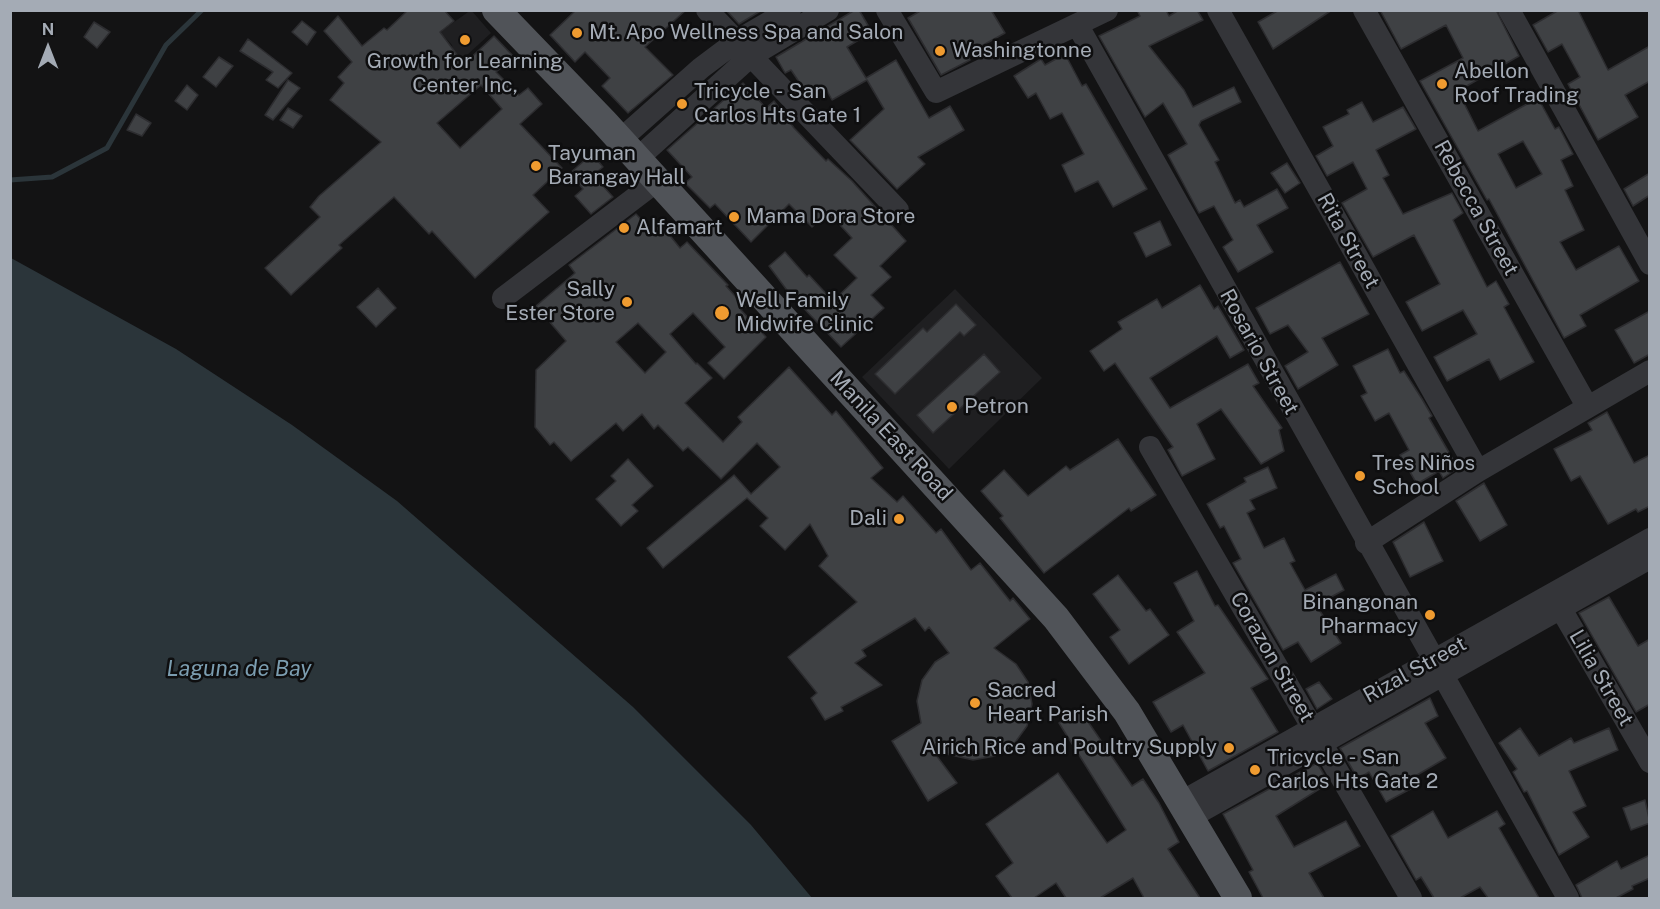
<!DOCTYPE html>
<meta charset="utf-8">
<style>
body{margin:0}
#map{position:relative;width:1660px;height:909px;overflow:hidden;background:#131314;font-family:"Public Sans",sans-serif}
canvas{display:block}
.frame{position:absolute;inset:0;border:12px solid #a4abb5;pointer-events:none}
.north{position:absolute;left:18px;top:18px;width:60px;height:60px;-webkit-text-stroke:4px #0e0e0f;paint-order:stroke;rotate:0deg;font-size:16px;font-weight:700;line-height:24px;text-align:center;color:#a4abb5}
.north::after{content:'';display:block;margin:auto;width:21px;height:27px;background:#a4abb5;clip-path:polygon(50% 0,100% 100%,50% 72%,0 100%)}
</style>
<div id="map">
<canvas width="1660" height="909"></canvas>
<div class="frame"></div>
<div class="north">N</div>
</div>
<script>
const context = document.querySelector('canvas').getContext('2d');
context.lineJoin = 'round';
function fill(path, color) { context.fillStyle = color; context.fill(path, 'evenodd'); }
function strokePath(path, color, width, dash) { context.strokeStyle = color; context.lineWidth = width; context.lineCap = dash ? 'butt' : 'round'; context.setLineDash(dash || []); context.stroke(path); }
function label(font, color, halo, rows, align = 'center') {
  context.font = font + ' "Public Sans",sans-serif'; context.lineWidth = 5; context.setLineDash([]); context.textBaseline = 'middle'; context.strokeStyle = halo; context.fillStyle = color; for (const [text, x, y, turn = 0] of rows) {
    context.save(); context.translate(x, y); context.rotate((+turn || 0) * Math.PI / 180); context.textAlign = isNaN(turn) ? turn : align; if (halo) context.strokeText(text, 0, 0); context.fillText(text, 0, 0); context.restore();
  }
}
fill(new Path2D(`
 M471,10L491,33L454,67L452,45L440,32Z
 M955,289L1042,378L949,469L862,377Z`), '#1f1f21');
fill(new Path2D(`
 M11,258L176,349L292,425L397,501L633,707L751,825L812,898H11Z`), '#2b353a');
strokePath(new Path2D(`
 M10,180L52,177L107,148L166,45L202,10`), '#2b353a', 5);
const building = new Path2D(`
 M408,10H444L454,21L440,32L464,64L494,36L514,57L496,72L519,95L528,88L542,104L520,124L562,168L533,195L549,212L475,278L432,231L429,234L394,197L339,245L342,248L291,295L265,268L320,217L310,207L319,196L381,142L330,100L344,83L338,77L352,62L324,31L338,16L362,46L384,28L387,30ZM481,85L502,109L460,148L437,123Z
 M576,10H686L645,47L673,75L628,113L602,86L610,78L585,52L575,62L550,35Z
 M726,10H762L739,24Z
 M855,10H859L872,32L847,47L866,78L896,60L929,118L950,106L964,130L918,157L925,164L897,189L850,140L884,109L867,80L832,100L826,89L810,98L791,70L785,73L776,57Z
 M922,10H991L1005,33L967,54L970,60L941,75L908,18Z
 M1137,10H1166L1169,16L1179,10H1197L1203,20L1149,46L1184,90L1193,107L1234,87L1241,102L1201,121L1199,125L1219,160L1215,162L1235,203L1240,200L1244,207L1277,189L1288,208L1257,225L1273,252L1238,272L1223,247L1233,240L1214,206L1199,213L1168,155L1187,144L1163,103L1145,117L1099,36L1140,16Z
 M1279,10H1332L1273,49L1258,22Z
 M1380,10H1496L1519,56L1458,91L1478,131L1538,98L1555,129L1559,127L1573,154L1561,160L1573,186L1565,190L1584,230L1560,242L1576,270L1619,246L1639,281L1580,315L1586,326L1564,338L1489,199L1487,200L1420,81L1463,58L1446,25L1401,49ZM1523,141L1542,174L1516,188L1498,154Z
 M1559,10H1578L1608,70L1650,46V81L1625,95L1638,117L1598,140L1568,84L1580,77L1562,44L1548,52L1533,25Z
 M302,21L316,32L307,45L292,32Z
 M94,22L110,32L97,48L84,37Z
 M248,39L292,73L278,88L266,80L273,72L240,51Z
 M1065,54L1082,86L1086,84L1147,189L1113,207L1098,181L1075,192L1062,165L1084,154L1062,113L1050,119L1036,93L1028,98L1014,76L1041,59L1045,65Z
 M219,57L233,66L216,87L203,77Z
 M288,80L300,88L273,120L265,115Z
 M743,83L766,108L774,101L794,128L826,161L828,159L852,181L906,241L880,266L891,277L871,295L884,308L841,347L789,293L769,266L785,252L807,277L809,275L833,301L857,278L834,255L852,238L828,212L812,227L789,204L751,242L715,204L710,208L685,183L692,177L667,150Z
 M187,85L198,95L187,110L175,101Z
 M1362,102L1373,122L1403,107L1416,129L1376,150L1389,175L1383,178L1403,214L1452,193L1463,213L1453,220L1470,254L1487,287L1496,281L1509,304L1504,307L1534,362L1500,380L1489,359L1447,381L1434,357L1477,334L1463,310L1422,331L1406,302L1440,284L1414,235L1373,257L1342,203L1367,189L1353,162L1327,176L1316,156L1333,146L1323,127L1349,114L1347,110Z
 M288,108L302,116L293,128L280,120Z
 M136,114L151,123L142,136L127,130Z
 M592,154L603,167L593,175L613,197L591,214L575,196L583,189L570,173Z
 M1287,163L1300,183L1285,193L1271,173Z
 M1650,173V195L1633,206L1624,189Z
 M636,214L650,229L659,222L680,248L687,242L728,285L726,286L745,307L741,310L766,337L724,379L708,363L725,347L693,313L670,334L696,364L697,363L712,378L685,403L723,442L742,422L738,417L789,367L832,415L836,411L883,468L871,478L897,502L903,496L936,533L941,529L971,570L980,563L1010,601L1013,598L1030,619L994,648L1016,664L1028,682L1032,704L1027,726L1014,744L995,756L973,760L933,751L957,783L928,801L892,741L921,723L917,701L922,680L935,662L949,653L929,627L925,631L915,618L862,650L866,656L855,663L882,685L841,707L843,711L825,720L811,698L817,693L788,657L857,602L819,566L828,556L810,524L785,550L760,526L768,518L747,498L663,568L647,548L734,475L751,494L780,467L757,443L721,479L688,447L683,451L658,425L654,429L642,414L623,431L616,423L571,461L554,442L550,445L535,427L536,370L566,341L536,306L575,273L569,265ZM638,323L666,352L645,373L616,342Z
 M1160,221L1171,245L1146,257L1134,233Z
 M1340,262L1369,314L1322,338L1338,365L1298,389L1285,366L1308,352L1288,325L1270,334L1256,308Z
 M1200,285L1214,309L1218,306L1244,350L1230,358L1217,336L1150,378L1170,408L1248,364L1259,383L1253,386L1282,428L1279,430L1284,451L1261,464L1221,409L1197,424L1215,459L1182,476L1168,450L1173,447L1115,363L1104,371L1090,351L1122,329L1118,322L1157,299L1162,308Z
 M378,288L396,308L376,327L357,307Z
 M956,304L976,325L964,336L960,332L895,394L875,374L923,328L927,332Z
 M1650,311V354L1634,363L1615,330Z
 M1388,349L1400,373L1404,371L1422,399L1432,416L1429,418L1458,468L1443,478L1439,471L1417,484L1400,455L1409,450L1389,413L1375,421L1361,396L1367,393L1353,366Z
 M984,354L1000,372L933,433L917,415Z
 M1607,412L1634,463L1650,455V506L1638,512L1636,509L1608,524L1580,476L1571,481L1554,449L1592,430L1588,423Z
 M1118,439L1156,495L1131,511L1129,508L1044,573L1000,518L1003,516L981,491L1004,470L1028,496L1066,466L1070,470Z
 M628,459L653,486L632,505L638,511L621,526L596,499L616,481L611,476Z
 M1268,467L1277,488L1250,500L1255,509L1247,513L1264,548L1284,538L1295,561L1290,563L1305,590L1336,574L1344,590L1316,605L1341,643L1311,662L1298,642L1283,650L1233,563L1241,559L1224,526L1220,528L1207,504L1246,482L1244,478Z
 M1484,483L1507,525L1480,541L1456,501Z
 M1424,522L1443,561L1410,577L1393,542Z
 M1197,571L1215,606L1218,605L1268,679L1251,688L1278,732L1208,771L1183,725L1171,732L1153,702L1205,673L1177,632L1194,621L1174,583Z
 M1118,575L1146,611L1150,609L1169,635L1129,664L1110,637L1120,630L1093,594Z
 M1609,597L1638,646L1650,639V704L1636,712L1579,613Z
 M1319,682L1332,699L1317,709L1306,689Z
 M1430,698L1438,716L1425,723L1446,758L1412,778L1416,786L1386,802L1369,772L1358,779L1340,748Z
 M1080,710L1132,786L1143,779L1159,803L1179,842L1168,849L1200,898H1144L1133,878L1100,898H1066L1056,883L1034,898H1012L996,876L1013,863L986,824L1058,773L1107,843L1126,830L1059,723Z
 M1520,728L1539,756L1571,738L1574,743L1609,728L1618,750L1569,771L1586,806L1573,812L1589,837L1559,855L1527,791L1524,792L1513,772L1517,769L1499,743Z
 M1317,763L1329,783L1276,816L1294,847L1346,821L1360,846L1309,873L1324,898H1263L1249,872L1253,870L1223,814Z
 M1645,800L1650,823L1631,830L1623,808Z
 M1433,811L1448,838L1497,811L1505,824L1499,828L1539,898H1488L1480,887L1460,898H1434L1421,877L1416,880L1391,836Z
 M1650,855V878L1632,886L1633,889L1616,898H1582L1576,885L1617,861L1621,869Z`);
fill(building, '#3f4144');
strokePath(building, '#2d2d30', 1.5);
strokePath(new Path2D(`
 M707,10L898,210
 M887,10L936,92L1107,10
 M1218,10L1478,471
 M1364,10L1587,406
 M1509,10L1650,264
 M1078,26L1568,898
 M620,140L701,68L737,41L790,10
 M637,159L751,56L828,10
 M503,298L657,181
 M1150,447L1411,898
 M1366,543L1478,471L1650,371
 M1554,597L1650,762
 M1181,802L1650,539
 M1191,817L1650,558`), '#343539', 22);
strokePath(new Path2D(`
 M496,10L604,122L1056,618L1127,712L1238,898`), '#505358', 28);
for (const [x, y, r, color] of [
 [577,33,6,"#ef9b30"],
 [465,40,6,"#ef9b30"],
 [940,51,6,"#ef9b30"],
 [1442,84,6,"#ef9b30"],
 [682,104,6,"#ef9b30"],
 [536,166,6,"#ef9b30"],
 [734,217,6,"#ef9b30"],
 [624,228,6,"#ef9b30"],
 [627,302,6,"#ef9b30"],
 [722,313,8,"#ef9b30"],
 [952,407,6,"#ef9b30"],
 [1360,476,6,"#ef9b30"],
 [899,519,6,"#ef9b30"],
 [1430,615,6,"#ef9b30"],
 [975,703,6,"#ef9b30"],
 [1229,748,6,"#ef9b30"],
 [1255,770,6,"#ef9b30"]
]) { const dot = new Path2D(); dot.arc(x, y, r, 0, 2 * Math.PI); context.fillStyle = color; context.fill(dot); strokePath(dot, '#0e0e0f', 2); }
label('21px', '#a4abb5', '#0e0e0f', [
 ["Mt. Apo Wellness Spa and Salon",589,33],
 ["Washingtonne",952,51],
 ["Growth for Learning",465,62,"center"],
 ["Center Inc,",465,86,"center"],
 ["Abellon",1454,72],
 ["Roof Trading",1454,96],
 ["Tricycle - San",694,92],
 ["Carlos Hts Gate 1",694,116],
 ["Tayuman",548,154],
 ["Barangay Hall",548,178],
 ["Mama Dora Store",746,217],
 ["Alfamart",636,228],
 ["Sally",615,290,"right"],
 ["Ester Store",615,314,"right"],
 ["Well Family",736,301],
 ["Midwife Clinic",736,325],
 ["Petron",964,407],
 ["Tres Niños",1372,464],
 ["School",1372,488],
 ["Dali",887,519,"right"],
 ["Binangonan",1418,603,"right"],
 ["Pharmacy",1418,627,"right"],
 ["Sacred",987,691],
 ["Heart Parish",987,715],
 ["Airich Rice and Poultry Supply",1217,748,"right"],
 ["Tricycle - San",1267,758],
 ["Carlos Hts Gate 2",1267,782]
], 'left');
label('21px', '#a4abb5', '#0e0e0f', [
 ["Rebecca Street",1476,208,61],
 ["Rita Street",1348,241,61],
 ["Rosario Street",1259,352,61],
 ["Manila East Road",891,436,47],
 ["Corazon Street",1272,657,60],
 ["Rizal Street",1415,670,-29],
 ["Lilia Street",1601,678,60]
]);
label('italic 22px', '#7b9db0', '#0e0e0f', [
 ["Laguna de Bay",239,669]
]);
</script>
